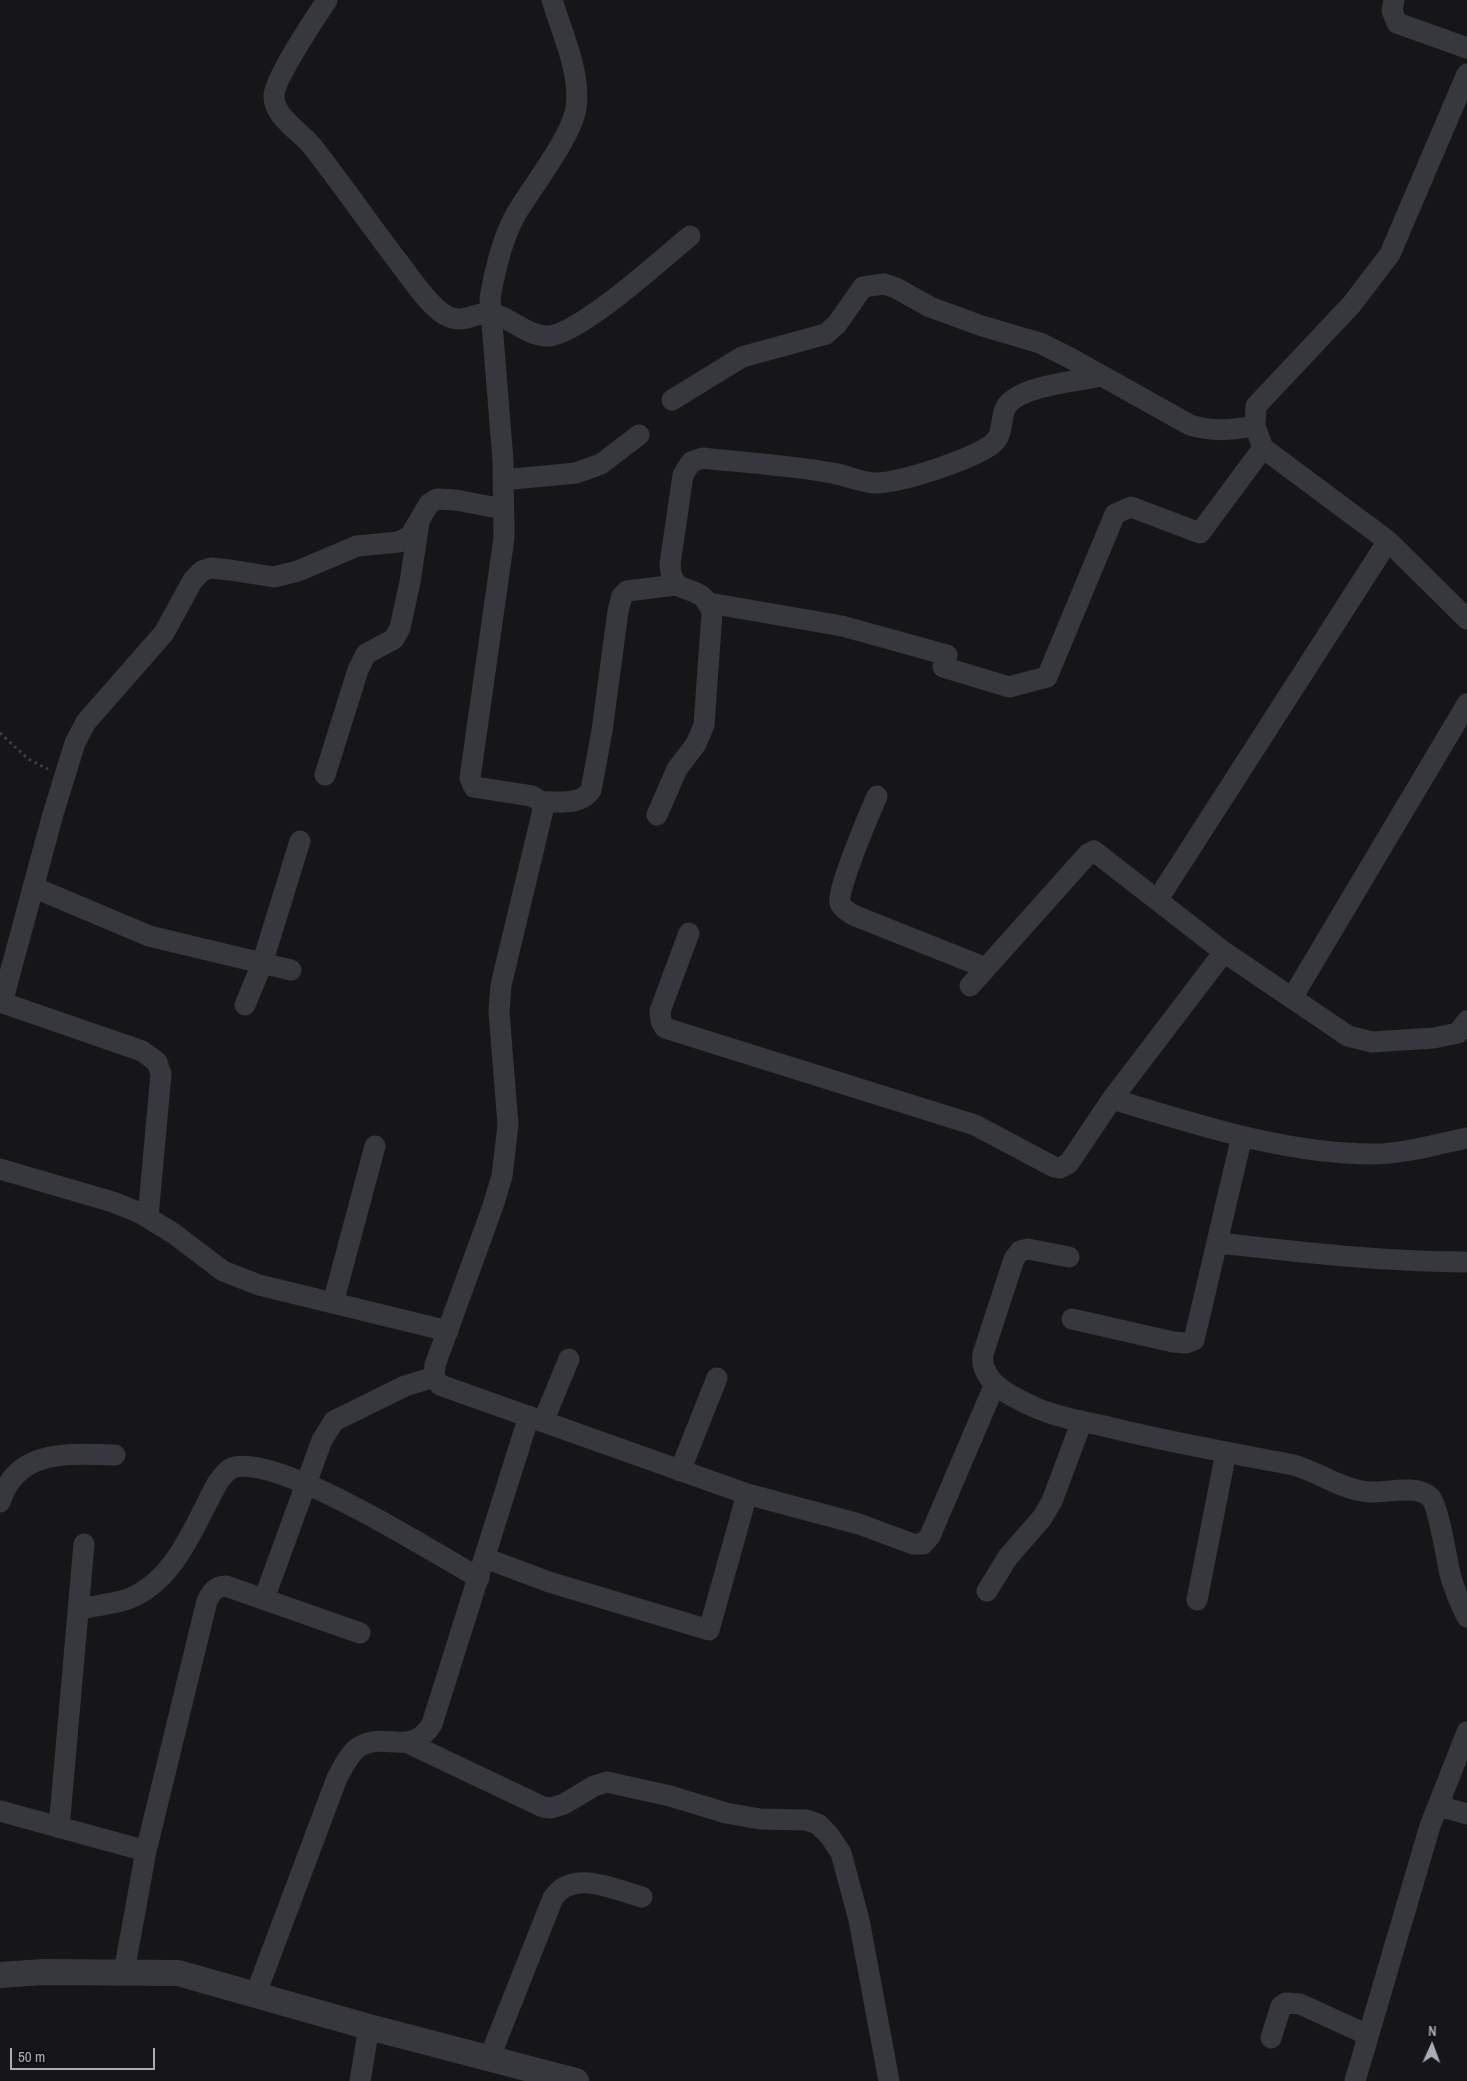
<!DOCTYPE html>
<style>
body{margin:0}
#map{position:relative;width:1467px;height:2081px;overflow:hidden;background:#161618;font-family:"Archivo Narrow",sans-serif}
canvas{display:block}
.north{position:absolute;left:1407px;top:2021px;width:50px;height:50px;-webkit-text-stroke:4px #111113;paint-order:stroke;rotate:2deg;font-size:14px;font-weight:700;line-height:20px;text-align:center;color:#a8adb8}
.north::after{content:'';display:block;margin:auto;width:18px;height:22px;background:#a8adb8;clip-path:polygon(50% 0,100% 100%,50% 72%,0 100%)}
.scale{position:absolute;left:10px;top:2048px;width:145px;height:22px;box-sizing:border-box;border:2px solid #a8adb8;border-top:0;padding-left:6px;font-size:15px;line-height:18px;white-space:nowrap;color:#a8adb8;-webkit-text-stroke:4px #111113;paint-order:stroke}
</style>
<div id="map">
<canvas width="1467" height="2081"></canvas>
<div class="north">N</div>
<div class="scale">50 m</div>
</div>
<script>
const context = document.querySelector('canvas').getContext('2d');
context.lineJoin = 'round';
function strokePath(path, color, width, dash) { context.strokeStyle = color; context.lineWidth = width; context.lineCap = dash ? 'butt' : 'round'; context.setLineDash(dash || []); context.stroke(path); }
strokePath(new Path2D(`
 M0,733L28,759L48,769`), '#3d3f44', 3, [2.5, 4]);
strokePath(new Path2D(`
 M327,0C316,17 274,79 274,96C273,116 301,132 312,146C342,184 370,225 400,264C412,280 426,301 442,313C463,328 474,310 493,314C512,318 528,337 549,336C581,333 662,259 690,236
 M552,0C562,33 581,73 576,108C572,136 532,187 516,214C502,238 495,270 490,298L503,461L504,538L470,778L474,787L532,796L541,802L543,810L501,985L499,1012L508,1125L502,1176L493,1206L435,1365L434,1377L440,1385L747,1494L859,1524L913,1544H923L930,1536L995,1384
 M1394,0L1392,11L1397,23L1467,48
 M1467,74L1390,254L1352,304L1256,406L1255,426L1263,448L1388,541L1467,619
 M672,400L742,357L826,334L837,324L863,287L884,284L896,288L930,307L982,326L1040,343L1070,358L1190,425C1213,432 1232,430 1255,426
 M503,480L576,473L601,464L639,435
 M709,603L842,626L947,655
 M943,667L1009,687L1047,677L1115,514L1131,507L1200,533L1263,448
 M325,775L358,670L366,654L394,639L400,628L410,582L419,523
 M877,796C870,812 836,892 840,903C843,910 851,914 858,917L986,968
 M541,802C558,801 581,806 591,790L602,731L618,611L622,596L627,591L676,585
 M657,815L677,769L696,744L704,725L712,613C701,577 672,603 670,564L683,475L691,462L703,458C746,463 790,465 832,473C846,475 862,483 876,483C904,482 969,460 991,445C1005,435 999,420 1006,407C1018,386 1078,381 1102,376
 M33,887L149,936L291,970
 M1158,899L1388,541
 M689,933L660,1011L661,1021L665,1028L975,1125L1054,1167L1060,1168L1069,1163L1112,1099L1224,952
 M970,986L1088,854L1094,851L1224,952L1348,1036L1372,1042L1434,1038L1458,1033L1467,1021
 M1292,998L1467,704
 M0,1002L142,1051L157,1062L161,1074L148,1217
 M2,1003L53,814L75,743L86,722L164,633L193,580L202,571L211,568L230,570L274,577L298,571L357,546L399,542L410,536L429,504L437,499L456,500L503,509
 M245,1005L262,964L300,841
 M1112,1099C1196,1124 1284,1154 1373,1154C1405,1154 1436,1144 1467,1138
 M0,1169L113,1202L140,1213L173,1233L223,1271L259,1285L448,1331
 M1218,1243C1301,1252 1383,1262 1467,1262
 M1069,1257L1028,1249L1020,1251L1014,1259L983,1354C979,1382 1012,1397 1034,1407C1056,1417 1081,1421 1104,1426C1167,1442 1231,1453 1294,1465C1321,1473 1341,1490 1370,1492C1386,1493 1416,1484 1430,1497C1438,1504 1447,1560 1450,1574C1454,1589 1460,1603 1467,1617
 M333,1303L375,1146
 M1072,1319L1173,1342L1186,1343L1194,1340L1242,1136
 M543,1422L569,1359
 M680,1471L717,1378
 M0,1502C17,1448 69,1454 115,1455
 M485,1558L549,1582L709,1630L747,1494
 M987,1591L1008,1557L1042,1518L1052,1501L1082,1421
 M264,1599L322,1440L334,1421L405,1386L434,1377
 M1197,1600L1226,1452
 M79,1609C95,1606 113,1604 128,1599C176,1581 195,1523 218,1482C223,1476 227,1469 235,1467C284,1457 431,1551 479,1578
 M408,1743L543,1807L551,1808L564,1804L594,1786L607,1782L670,1796L726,1813L760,1819L806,1820L818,1824L829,1835L841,1853L859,1920L889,2081
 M1438,1806L1467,1814
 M0,1811L146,1851
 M59,1828L84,1544
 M124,1972L146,1851L207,1601C211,1593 215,1586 226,1586L360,1633
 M255,1996L337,1778C342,1769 348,1756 356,1749C383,1728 410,1760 432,1724L529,1416
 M1271,2038L1281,2006L1286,2003L1300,2004L1368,2035
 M489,2059L553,1898C573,1868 615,1890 642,1897
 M360,2081L369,2027
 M1355,2081L1430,1826L1467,1732`), '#37383d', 21);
strokePath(new Path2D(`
 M0,1975L43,1972L178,1973L369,2027L576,2081`), '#37383d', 26);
</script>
